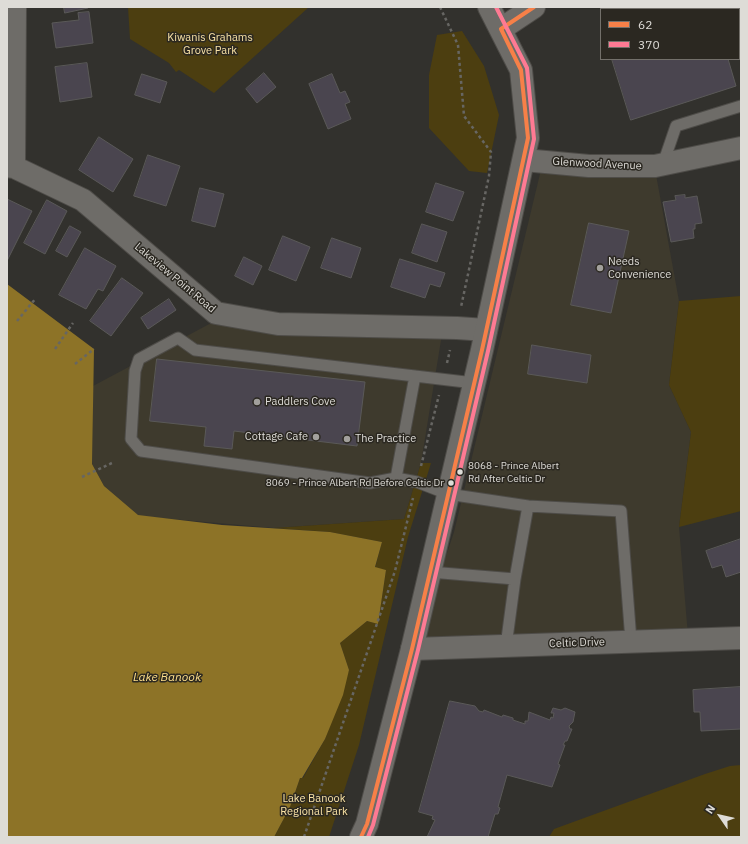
<!DOCTYPE html>
<style>
body{margin:0}
#map{position:relative;width:748px;height:844px;overflow:hidden;background:#32312d;font-family:"IBM Plex Sans",sans-serif}
canvas{display:block}
.frame{position:absolute;inset:0;border:8px solid #dedcd7;pointer-events:none}
.legend{position:absolute;left:600px;top:8px;width:140px;height:52px;box-sizing:border-box;background:#2b2821;border:1px solid #73706a;margin:0;padding:5px 7px;list-style:none;font-size:12px;color:#dedcd7}
.legend li{display:flex;align-items:center;gap:8px;height:20px}
.legend b{width:20px;border:1px solid #73706a}
.north{position:absolute;left:700px;top:796px;width:40px;height:40px;-webkit-text-stroke:3px #2b2821;paint-order:stroke;rotate:304deg;font-size:11px;font-weight:700;line-height:16px;text-align:center;color:#dedcd7}
.north::after{content:'';display:block;margin:auto;width:14px;height:18px;background:#dedcd7;clip-path:polygon(50% 0,100% 100%,50% 72%,0 100%)}
</style>
<div id="map">
<canvas width="748" height="844"></canvas>
<div class="frame"></div>
<ul class="legend">
<li><b style="height:5px;background:#f78048"></b>62</li>
<li><b style="height:5px;background:#fe7a93"></b>370</li>
</ul>
<div class="north">N</div>
</div>
<script>
const context = document.querySelector('canvas').getContext('2d');
context.lineJoin = 'round';
function fill(path, color) { context.fillStyle = color; context.fill(path, 'evenodd'); }
function strokePath(path, color, width, dash) { context.strokeStyle = color; context.lineWidth = width; context.lineCap = dash ? 'butt' : 'round'; context.setLineDash(dash || []); context.stroke(path); }
function label(font, color, halo, rows, align = 'center') {
  context.font = font + ' "IBM Plex Sans",sans-serif'; context.lineWidth = 3; context.setLineDash([]); context.textBaseline = 'middle'; context.strokeStyle = halo; context.fillStyle = color; for (const [text, x, y, turn = 0] of rows) {
    context.save(); context.translate(x, y); context.rotate((+turn || 0) * Math.PI / 180); context.textAlign = isNaN(turn) ? turn : align; if (halo) context.strokeText(text, 0, 0); context.fillText(text, 0, 0); context.restore();
  }
}
fill(new Path2D(`
 M545,153L653,158L679,301L669,385L691,432L679,527L689,648L416,647L454,532Z
 M215,321L443,328L421,463L404,519L274,528L138,516L104,486L92,464L93,386Z`), '#3e3a2d');
fill(new Path2D(`
 M128,7H309L214,93L179,70L176,72L169,63L130,39Z
 M462,31L484,66L499,115L487,173L469,171L429,128V75L437,35Z
 M741,296V511L679,527L691,432L669,385L679,301Z
 M421,463H431L408,537L359,745L329,837H274L290,807L300,778H303L325,739L349,670L340,643L367,621L378,624L386,570L375,568L382,542L330,532L274,528L404,519Z
 M741,765V837H549L554,829L705,774L730,766Z`), '#4c3e10');
fill(new Path2D(`
 M7,284L94,349L92,464L104,486L138,515L222,525L330,532L382,542L375,567L386,570L378,624L367,621L340,643L349,670L343,695L325,739L302,778H300L290,807L274,837H7Z`), '#8d7327');
const building = new Path2D(`
 M64,7H88V8L65,13Z
 M701,7H711L712,9H695Z
 M89,12L93,43L56,48L52,23L79,20L78,13Z
 M612,59H728L736,86L631,120Z
 M87,63L92,97L60,102L55,67Z
 M264,73L276,87L257,103L246,89Z
 M142,74L167,82L160,103L135,95Z
 M332,74L340,93L345,91L350,102L345,104L351,119L328,129L309,84Z
 M99,137L133,159L113,192L79,170Z
 M148,155L180,166L166,206L134,196Z
 M436,183L464,192L453,221L426,212Z
 M200,188L224,194L215,227L192,221Z
 M685,195V198L697,196L702,223L695,224V229H693L694,238L671,242L663,202L676,200L675,196Z
 M7,199L32,211L7,261Z
 M47,200L67,211L45,254L24,243Z
 M589,223L629,231L611,313L571,305Z
 M422,224L447,232L437,262L412,253Z
 M70,226L81,232L67,257L56,251Z
 M283,236L310,247L296,281L269,270Z
 M332,238L361,248L351,278L321,268Z
 M85,248L116,266L103,291L98,289L86,309L59,295Z
 M244,257L262,266L253,285L235,276Z
 M400,259L445,273L440,287L430,284L425,298L391,287Z
 M122,278L143,293L111,336L90,321Z
 M169,299L176,310L148,329L141,318Z
 M532,345L591,355L587,383L528,374Z
 M157,359L365,382L357,446L234,431L232,449L204,446L206,427L150,421Z
 M741,539V572L726,577L722,565L712,568L706,551Z
 M741,687V729L701,731L700,712H694L693,690Z
 M450,701L475,706L479,711L483,712L484,710L502,717L503,715L513,718V720L525,724V721H528L529,712L550,720L551,717L553,718L554,713H551L553,708L561,710L565,708L575,712L573,722L569,726L570,729H572L567,741H565L563,745H565L558,764L560,765L552,787L507,775L498,807L500,808L498,814H495L488,837H427L435,820L432,819L433,816L419,812Z`);
fill(building, '#4a454f');
strokePath(building, '#5a5958', 1);
const lane = new Path2D(`
 M663,164L676,126L741,106
 M474,383L195,350L178,338L139,359L135,371L131,439L141,451L370,483L396,478L417,482L448,494L528,506L621,511L631,641
 M396,478L415,376
 M430,572L515,579
 M506,646L515,579L528,506`);
const street = new Path2D(`
 M501,29L534,7
 M524,160L589,166H655L741,148
 M7,166L14,167L83,200L216,313L278,324L457,328L486,330
 M14,167L15,7
 M412,649L741,638`);
const secondary = new Path2D(`
 M361,837L367,824L412,649L482,350L528,138L521,70L489,7`);
strokePath(lane, '#4e4c48', 13);
strokePath(street, '#4e4c48', 24);
strokePath(secondary, '#4e4c48', 24);
strokePath(new Path2D(`
 M440,7L458,45L464,116L491,152L489,176L461,307
 M17,321L36,298
 M55,349L73,323
 M447,363L450,350
 M75,364L94,349
 M421,466L439,395
 M82,477L114,462
 M304,837L395,571L413,498`), '#676663', 2.5, [3, 3]);
strokePath(lane, '#6e6c68', 11);
strokePath(street, '#6e6c68', 22);
strokePath(secondary, '#6e6c68', 22);
strokePath(new Path2D(`
 M361,837L367,824L412,649L482,350L528,138L521,70L501,29L534,7`), '#f78048', 4);
strokePath(new Path2D(`
 M368,837L373,825L418,650L488,351L534,139L527,68L496,7`), '#fe7a93', 4);
for (const [x, y, r, color] of [
 [600,268,4,"#a2a09c"],
 [257,402,4,"#a2a09c"],
 [316,437,4,"#a2a09c"],
 [347,439,4,"#a2a09c"],
 [460,472,3.5,"#dedcd7"],
 [451,483,3.5,"#dedcd7"]
]) { const dot = new Path2D(); dot.arc(x, y, r, 0, 2 * Math.PI); context.fillStyle = color; context.fill(dot); strokePath(dot, '#2b2821', 1.5); }
label('10px', '#dedcd7', '#2b2821', [
 ["8068 - Prince Albert",468,466],
 ["Rd After Celtic Dr",468,479],
 ["8069 - Prince Albert Rd Before Celtic Dr",444,483,"right"]
], 'left');
label('11px', '#f9e2a5', '#2b2821', [
 ["Kiwanis Grahams",210,38],
 ["Grove Park",210,51],
 ["Lake Banook",314,799],
 ["Regional Park",314,812]
]);
label('11px', '#dedcd7', '#2b2821', [
 ["Glenwood Avenue",597,164,3],
 ["Lakeview Point Road",175,278,40],
 ["Celtic Drive",577,643,-2]
]);
label('11px', '#dedcd7', '#2b2821', [
 ["Needs",608,262],
 ["Convenience",608,275],
 ["Paddlers Cove",265,402],
 ["Cottage Cafe",308,437,"right"],
 ["The Practice",355,439]
], 'left');
label('italic 12px', '#fdde8a', '#2b2821', [
 ["Lake Banook",167,678]
]);
</script>
